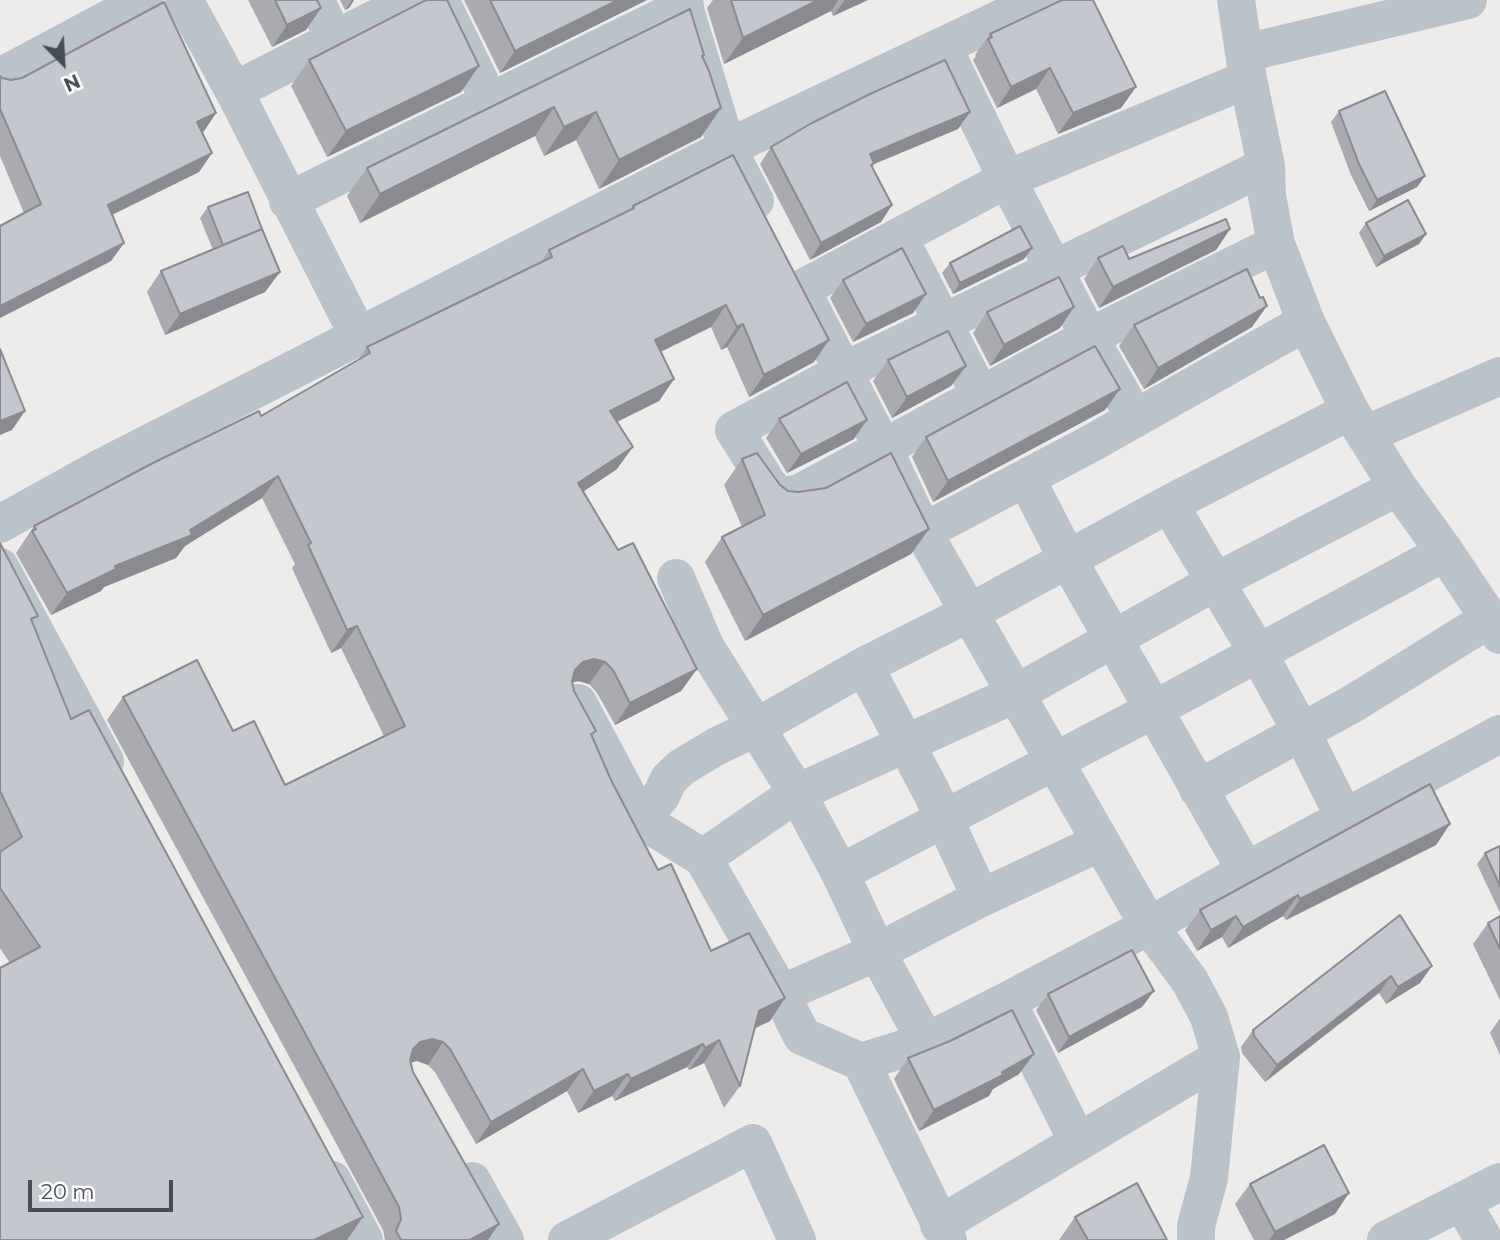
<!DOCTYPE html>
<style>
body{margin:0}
#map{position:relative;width:1500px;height:1240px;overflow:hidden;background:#eeebeb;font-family:Montserrat,sans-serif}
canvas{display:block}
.north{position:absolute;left:28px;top:28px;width:70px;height:70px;-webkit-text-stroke:5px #fff;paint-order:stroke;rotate:156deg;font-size:19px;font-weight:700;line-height:28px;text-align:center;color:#454e57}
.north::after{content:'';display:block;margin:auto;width:24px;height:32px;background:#454e57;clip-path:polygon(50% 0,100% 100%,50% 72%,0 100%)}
.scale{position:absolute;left:28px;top:1180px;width:145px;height:32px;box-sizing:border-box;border:4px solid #454e57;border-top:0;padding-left:9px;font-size:21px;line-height:24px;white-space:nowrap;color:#454e57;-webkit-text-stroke:5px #fff;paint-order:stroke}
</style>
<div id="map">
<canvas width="1500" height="1240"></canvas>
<div class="north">N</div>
<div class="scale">20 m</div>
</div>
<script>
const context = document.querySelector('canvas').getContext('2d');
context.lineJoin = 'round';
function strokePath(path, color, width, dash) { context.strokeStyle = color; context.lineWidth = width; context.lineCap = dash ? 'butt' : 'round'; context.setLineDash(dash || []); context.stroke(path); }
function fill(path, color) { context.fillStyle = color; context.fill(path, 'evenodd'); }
strokePath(new Path2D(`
 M184,0L234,91L358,335
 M315,0L335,39
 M440,0L490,102
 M682,0L727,148L755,201
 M1236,0L1248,79L1266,166L1267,196L1276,244L1306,322L1350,411L1398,487L1445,552L1500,635
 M943,47L1007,179L1089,337L1135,418
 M1245,53L1468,0
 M0,77L144,0
 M234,91L412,0
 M1266,166L842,372L734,430L768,484L778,496L798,494L1089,337L1276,244
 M288,201L685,6
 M899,238L981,396
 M801,289L1007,179L1248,79
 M804,295L884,450L923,532L1149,926L1190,981L1209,1017L1221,1057L1209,1178L1196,1226V1240
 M1365,435L1500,376
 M1026,478L1067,558L1246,871
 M1169,504L1258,653L1301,731L1344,817
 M0,524L97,470L727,148L1040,0
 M923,532L1090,444L1306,322
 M0,567L105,761
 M676,578L705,646L797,793L840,873L877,952L926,1042
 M864,666L932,793L981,898
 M578,703L640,819L703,858L781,994L802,1036L861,1062L926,1042L1007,1001L1149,926L1246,871L1500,734
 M1198,789L1354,703L1489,619
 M640,819L661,796L669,779L682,767L717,746L755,728L864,666L969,613L1169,504L1350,411
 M703,858L797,793L1015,694L1215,582L1398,487
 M840,873L1153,710L1445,552
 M781,994L877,952L981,898L1101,842
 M1010,1007L1078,1142
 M861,1062L948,1240
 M332,1180L364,1240
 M472,1181L505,1240
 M1462,1202L1484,1240
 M939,1225L1221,1057
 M567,1240L753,1143L797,1240
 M1386,1240L1500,1182`), '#bac2ca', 38);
fill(new Path2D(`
 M248,0H317L306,30L272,47Z
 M340,0H354L349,8L345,10Z
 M464,0H647L500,73Z
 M713,0H868L833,16L831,11L724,64L707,8Z
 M990,34L1136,87L1121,108L1058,134L1036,89L997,108L973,60L976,56L975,55Z
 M704,55L703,58L721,108L701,137L599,189L576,140L544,156L535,136L360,223L347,196L367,168Z
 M309,60L461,92L327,157L291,86Z
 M0,76L2,78L11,80L216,113L204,131L202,132L212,153L199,172L112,215L124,243L111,261L0,318V226L24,213L0,156Z
 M1339,111L1425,176L1417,187L1369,211L1351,175L1331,122Z
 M970,112L958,129L874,164L872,167L892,205L881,222L810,260L760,164L771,147Z
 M633,206L814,362L749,397L727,347L721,350L711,327L661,352L674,379L659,401L617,422V469L584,491L618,550L697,669L681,691L615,725L597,693L589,684L578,681L572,683L574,691L596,731L592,736L611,780L658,870L711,951L785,998L770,1021L755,1028L740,1086L724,1108L704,1063L689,1070L687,1067L615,1101L612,1096L578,1113L567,1091L476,1144L435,1072L428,1065L417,1061L411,1063L413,1072L488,1240H385L383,1230L107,720L123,697L233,731L285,785L384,736L341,648L331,653L292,568L295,564L262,498L185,546L176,558L104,587L101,591L51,615L16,553L34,526L261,416L358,360L367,347L541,262L549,250L631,210Z
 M208,207L262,229L280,272L265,292L165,335L147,292L161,271L213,250L200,218Z
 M1366,223L1426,234L1419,244L1376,267L1359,233Z
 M1230,229L1216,250L1099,308L1084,279L1098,258L1129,259Z
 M1032,248L1024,259L953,294L942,273L950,263Z
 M843,280L926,294L913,313L853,342L830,298Z
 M1260,298L1252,327L1144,389L1119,346L1134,325Z
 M987,312L1060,328L990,366L973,333Z
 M888,360L966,366L951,386L892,418L873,381Z
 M1105,410L933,502L912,457L926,437Z
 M779,419L854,439L787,473L766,438Z
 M742,459L788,491L929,529L911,554L745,641L705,562L722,537L742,527L724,485Z
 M0,543L71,719L363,1217L10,963L0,948Z
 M1450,824L1436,845L1286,920L1283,916L1228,948L1222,937L1197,951L1185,930L1200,910Z
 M1500,846V913L1477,864L1485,853Z
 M1400,915L1420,983L1386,1004L1379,993L1265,1082L1242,1053L1241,1047L1253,1030Z
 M1500,916V1000L1473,944L1488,923Z
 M1048,994L1142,1007L1058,1053L1036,1010Z
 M1500,1018V1055L1490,1033Z
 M908,1058L1019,1074L993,1089L989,1096L919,1131L894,1079Z
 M1250,1184L1335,1214L1284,1240H1254L1235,1204Z
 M1075,1217L1167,1240H1059Z`), '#a9abb1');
fill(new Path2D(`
 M352,0H354L349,8L345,10Z
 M618,0H647L500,73L515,51Z
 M818,0H838L831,11L724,64L743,38Z
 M845,0H868L833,16Z
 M321,8L306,30L272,47L287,25Z
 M479,66L461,92L327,157L346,131Z
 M1050,68L1036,89L997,108L1011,87Z
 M1136,87L1121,108L1058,134L1073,113Z
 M554,107L535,136L360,223L380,194Z
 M721,108L701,137L599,189L619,160Z
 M596,112L576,140L544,156L564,127Z
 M970,112L958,129L874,164L863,180L870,154Z
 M216,113L204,131L184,140L197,122Z
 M212,153L199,172L95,223L108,205Z
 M1425,176L1417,187L1369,211L1377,200Z
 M892,205L881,222L810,260L821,243Z
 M1230,229L1216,250L1099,308L1113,287Z
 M1426,234L1419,244L1376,267L1384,256Z
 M124,243L111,261L0,318V306Z
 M1032,248L1024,259L953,294L960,283Z
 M280,272L265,292L165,335L180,314Z
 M926,294L913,313L853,342L866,324Z
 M726,305L711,327L639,362L655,340Z
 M1267,306L1252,327L1144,389L1158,368Z
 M1074,307L1060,328L990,366L1004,345Z
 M743,324L727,347L721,350L737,327Z
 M829,340L814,362L749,397L764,375Z
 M966,366L951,386L892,418L907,397Z
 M674,379L659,401L594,433L610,411Z
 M1120,389L1105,410L933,502L948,481Z
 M25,411L12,430L0,435V421Z
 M867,420L854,439L787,473L801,454Z
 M633,447L617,469L563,505L578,483Z
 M278,476L262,498L185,546L176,558L104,587L101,591L51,615L67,593L115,566L190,530Z
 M929,529L911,554L745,641L763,615Z
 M357,626L341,648L331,653L347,630Z
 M594,659L605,662L589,684L578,681L567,684L575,670L583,662Z
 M697,669L681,691L615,725L630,703Z
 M1450,824L1436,845L1286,920L1300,899Z
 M1298,895L1283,916L1228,948L1243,927Z
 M1236,916L1222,937L1197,951L1211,930Z
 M1432,966L1420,983L1386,1004L1398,987Z
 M1391,976L1379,993L1265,1082L1277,1065Z
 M1154,991L1142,1007L1058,1053L1069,1037Z
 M785,998L770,1021L743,1034L759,1011Z
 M432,1039L443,1042L428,1065L417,1061L405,1064L413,1049L420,1042Z
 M719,1040L704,1063L689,1070L705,1048Z
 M703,1044L687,1067L615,1101L631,1079Z
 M1034,1054L1019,1074L993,1089L989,1096L919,1131L934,1110Z
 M583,1069L567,1091L476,1144L491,1122Z
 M628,1074L612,1096L578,1113L594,1091Z
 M1349,1193L1335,1214L1284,1240H1269L1275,1232Z
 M363,1217L347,1240H314Z
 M499,1224L488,1240H470Z`), '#8a8b90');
const building = new Path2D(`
 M275,0H317L321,8L287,25Z
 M426,0H447L479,66L346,131L309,60Z
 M490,0H618L515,51Z
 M731,0H818L743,38Z
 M1062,0H1093L1136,87L1073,113L1050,68L1011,87L988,39L992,37L990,34Z
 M164,2L216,113L197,122L212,153L108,205L124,243L0,306V226L41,204L0,109V76L2,78L11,80L22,78Z
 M690,9L704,55L702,56L709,71L721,108L619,160L596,112L564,127L554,107L380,194L367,168Z
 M945,60L970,112L870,154L874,163L871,165L892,205L821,243L771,147L810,124L870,94Z
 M1385,91L1425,176L1377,200L1359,164L1339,111Z
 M733,155L829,340L764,375L743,324L737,327L726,305L655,340L674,379L610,411L633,447L578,483L618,550L633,543L697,669L630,703L613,670L605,662L594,659L583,662L575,670L572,681L574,691L596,731L591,734L611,780L658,870L671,864L711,951L749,933L785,998L759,1011L740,1086L719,1040L705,1048L703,1044L631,1079L628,1074L594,1091L583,1069L491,1122L450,1049L443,1042L432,1039L420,1042L413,1049L410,1060L413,1072L499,1224L470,1240H401L396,1231L401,1219L399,1207L123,697L197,660L233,731L254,721L285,785L405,726L357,626L347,630L308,545L311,543L278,476L190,530L192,535L115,566L116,569L67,593L32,531L36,529L34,526L153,463L259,411L261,416L370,353L367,347L552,257L549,250L634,208L633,206Z
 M248,192L262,229L223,245L208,207Z
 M1408,200L1426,234L1384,256L1366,223Z
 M1226,219L1230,229L1113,287L1098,258L1123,246L1129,259Z
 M1020,226L1032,248L960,283L950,263Z
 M262,229L280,272L180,314L161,271Z
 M902,248L926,294L866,324L843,280Z
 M1247,269L1260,298L1263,297L1267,306L1158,368L1134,325Z
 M1059,277L1074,307L1004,345L987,312Z
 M948,331L966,366L907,397L888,360Z
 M1095,346L1120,389L948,481L926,437Z
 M0,349L25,411L0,421Z
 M847,382L867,420L801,454L779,419Z
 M757,453L780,485L788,491L798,492L826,488L891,453L929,529L763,615L722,537L765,515L742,459Z
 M0,543L38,616L31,619L71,719L89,710L363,1217L314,1240H0V968L40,947L0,888V852L22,837L0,791Z
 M1430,784L1450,824L1300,899L1298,895L1243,927L1236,916L1211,930L1200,910Z
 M1500,846V886L1485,853Z
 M1400,915L1432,966L1398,987L1391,976L1277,1065L1254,1036L1253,1030Z
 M1500,916V949L1488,923Z
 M1132,950L1154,991L1069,1037L1048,994Z
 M1012,1010L1034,1054L1002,1072L1003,1075L934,1110L908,1058L950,1041Z
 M1324,1145L1349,1193L1275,1232L1250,1184Z
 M1137,1183L1167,1240H1088L1075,1217Z`);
fill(building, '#c5c7ce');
strokePath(building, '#8a8b90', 2);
</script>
